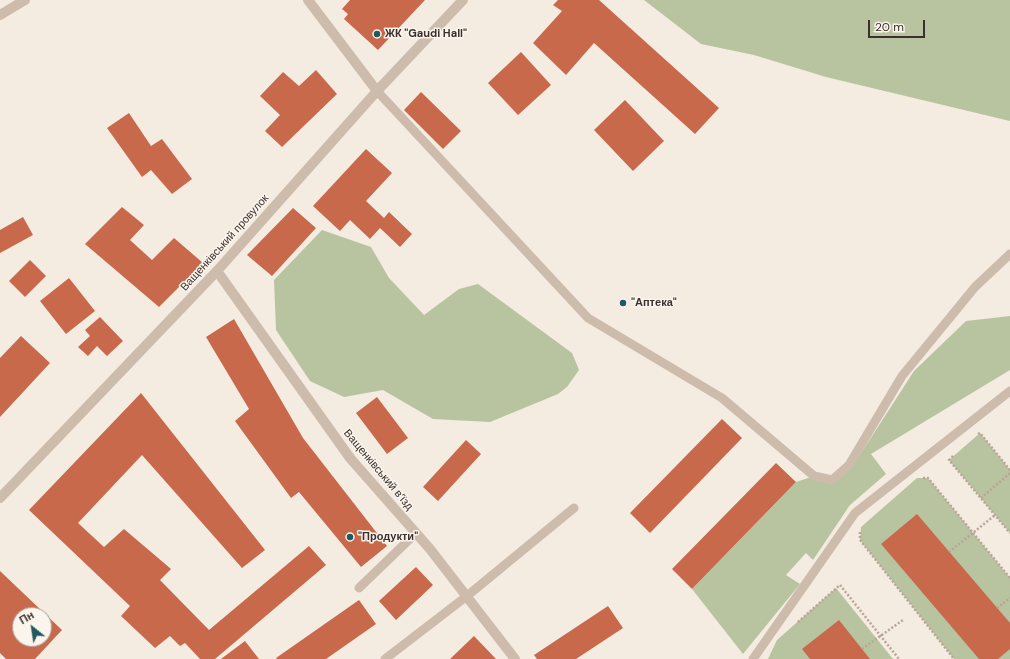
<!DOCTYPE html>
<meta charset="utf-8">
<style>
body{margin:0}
#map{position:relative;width:1010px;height:659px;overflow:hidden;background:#f4ebe1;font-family:"DM Sans",sans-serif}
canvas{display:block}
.north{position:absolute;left:12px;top:607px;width:40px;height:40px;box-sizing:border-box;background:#fbf5ee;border:1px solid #aea6a0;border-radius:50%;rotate:330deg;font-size:11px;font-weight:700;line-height:16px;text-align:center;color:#3b302b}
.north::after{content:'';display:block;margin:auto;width:14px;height:18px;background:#1f5a5e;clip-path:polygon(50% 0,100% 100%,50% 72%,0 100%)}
.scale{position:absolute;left:868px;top:20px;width:57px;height:18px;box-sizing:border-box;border:2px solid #3b302b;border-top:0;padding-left:5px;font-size:12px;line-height:14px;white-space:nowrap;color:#3b302b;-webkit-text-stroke:3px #fbf5ee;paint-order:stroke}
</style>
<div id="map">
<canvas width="1010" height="659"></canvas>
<div class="north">Пн</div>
<div class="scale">20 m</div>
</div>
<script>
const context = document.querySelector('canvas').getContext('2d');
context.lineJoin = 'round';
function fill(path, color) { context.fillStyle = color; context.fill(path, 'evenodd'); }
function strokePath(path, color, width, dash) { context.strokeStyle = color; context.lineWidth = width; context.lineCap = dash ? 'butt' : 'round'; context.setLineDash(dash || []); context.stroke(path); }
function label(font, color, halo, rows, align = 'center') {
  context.font = font + ' "DM Sans",sans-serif'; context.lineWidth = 3; context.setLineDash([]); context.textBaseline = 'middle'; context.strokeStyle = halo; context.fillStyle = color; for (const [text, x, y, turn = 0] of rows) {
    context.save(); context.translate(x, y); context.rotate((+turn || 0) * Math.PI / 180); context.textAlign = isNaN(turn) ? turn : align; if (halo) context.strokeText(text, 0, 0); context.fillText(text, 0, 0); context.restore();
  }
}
fill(new Path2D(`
 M644,0H1010V121L826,77L754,55L701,44Z
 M322,230L371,247L389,278L424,315L459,289L478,284L572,353L579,370L567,387L558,394L490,422L433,419L383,390L344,397L310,381L276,330L274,280Z
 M1010,316V370L871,454L886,474L850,505L813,560L806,553L786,575L800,584L743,654L692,589L796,482L814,476L832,480L854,464L914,371L966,321Z
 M980,433L1010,470V533L949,460Z
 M917,478H928L1010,578V659H954L860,540L861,527Z
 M836,588L893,659H768L777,640Z`), '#b8c4a0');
fill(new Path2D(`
 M350,0H425L378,50L344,19L348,14L342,9Z
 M558,0H599L719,108L695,134L594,43L566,75L533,43L562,11L553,5Z
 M521,52L551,85L518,115L488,83Z
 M316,70L337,94L282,147L265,131L280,115L260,96L283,72L299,86Z
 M421,92L461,131L443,149L404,110Z
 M625,100L664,141L633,171L594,130Z
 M129,113L151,146L162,139L192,179L172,194L151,170L142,177L107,128Z
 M366,149L392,173L366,201L384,218L389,212L412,234L400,247L380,228L370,239L350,220L340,231L313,206Z
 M122,207L144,225L130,240L152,260L174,238L203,263L159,307L85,244Z
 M293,208L316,228L272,276L247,255Z
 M23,217L33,235L0,253V230Z
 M30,260L46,276L25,297L9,281Z
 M69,278L95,311L66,334L40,301Z
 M100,317L123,341L107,356L97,346L88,356L78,347L90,336L85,330Z
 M234,319L303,438L387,546L361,567L299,492L291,498L235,421L249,409L206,337Z
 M21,336L50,363L0,417V358Z
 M141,393L265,550L242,568L142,455L78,523L104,547L124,529L171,569L160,580L209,630L309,546L326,565L215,659H200L185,643L180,646L170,636L155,648L121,616L130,606L29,510Z
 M377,397L408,438L387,454L356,413Z
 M722,419L742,438L650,533L630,513Z
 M466,440L481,454L438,501L423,487Z
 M776,463L796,482L692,589L672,569Z
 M917,514L1010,623V649L998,659H979L881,544Z
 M416,567L433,585L396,620L379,601Z
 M0,571L62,630L35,659H6L0,653ZM20,615H44V639H20Z
 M359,600L376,624L326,659H277L276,658Z
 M608,606L623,628L576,659H537L534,655Z
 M839,620L862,649L870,659H810L802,649Z
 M474,636L496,659H450Z
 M245,641L259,659H221Z`), '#c8694b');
strokePath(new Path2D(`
 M978,434L980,433L1010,470
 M953,456L949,460L1010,533
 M923,478H928L1010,578
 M981,498L1010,473
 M860,532V540L954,659
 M949,552L995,515
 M997,608L1010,598
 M798,622L840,585L899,659
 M862,649L903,620`), '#b9a596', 2.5, [2, 2]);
strokePath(new Path2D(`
 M377,91L588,318L722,398L814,476L832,480L849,465L902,376L975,287L1010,254
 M359,588L416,533
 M385,659L467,596L574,508
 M753,659L855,513L1010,391`), '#cdbbac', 9);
strokePath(new Path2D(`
 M308,0L377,91
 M0,15L25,0
 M217,271L350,458L430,549L515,659
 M0,498L217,271L377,91L463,0`), '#cdbbac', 10);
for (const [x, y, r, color] of [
 [377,34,4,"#1f5a5e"],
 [623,303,4,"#1f5a5e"],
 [350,537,4,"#1f5a5e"]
]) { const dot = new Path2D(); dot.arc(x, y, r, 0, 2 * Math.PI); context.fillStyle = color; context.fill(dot); strokePath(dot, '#fbf5ee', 1.5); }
label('bold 11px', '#3b302b', '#fbf5ee', [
 ["ЖК \"Gaudi Hall\"",385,34],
 ["\"Аптека\"",631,303],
 ["\"Продукти\"",358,537]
], 'left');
label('11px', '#3b302b', '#fbf5ee', [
 ["Ващенківський провулок",225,243,-48],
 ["Ващенківський в’їзд",378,470,50]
]);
</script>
